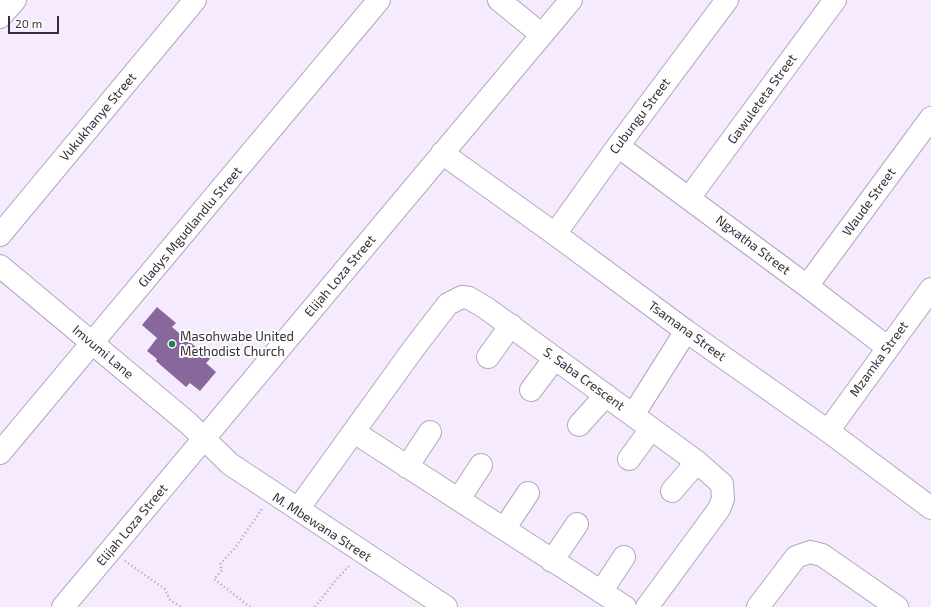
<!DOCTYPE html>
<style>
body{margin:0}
#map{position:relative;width:931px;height:607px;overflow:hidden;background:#f6ebfe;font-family:"Exo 2",sans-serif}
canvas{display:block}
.scale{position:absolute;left:8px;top:16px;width:51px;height:18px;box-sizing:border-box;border:2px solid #352f39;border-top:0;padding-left:5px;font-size:12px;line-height:14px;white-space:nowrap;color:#352f39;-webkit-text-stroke:3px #fdfdfd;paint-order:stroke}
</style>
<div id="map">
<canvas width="931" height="607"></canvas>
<div class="scale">20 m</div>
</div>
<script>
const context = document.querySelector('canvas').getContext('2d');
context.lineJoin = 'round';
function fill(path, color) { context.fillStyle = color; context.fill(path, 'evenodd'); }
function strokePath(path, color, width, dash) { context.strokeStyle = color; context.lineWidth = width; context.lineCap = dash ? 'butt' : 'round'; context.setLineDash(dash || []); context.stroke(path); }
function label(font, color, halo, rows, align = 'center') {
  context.font = font + ' "Exo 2",sans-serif'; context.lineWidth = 4; context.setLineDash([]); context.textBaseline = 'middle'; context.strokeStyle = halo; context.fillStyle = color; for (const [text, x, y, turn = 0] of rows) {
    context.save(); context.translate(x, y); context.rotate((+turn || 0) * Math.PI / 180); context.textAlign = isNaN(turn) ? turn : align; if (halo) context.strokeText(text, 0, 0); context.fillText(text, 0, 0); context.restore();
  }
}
fill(new Path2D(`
 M157,307L176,323L172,327L210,359L206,363L216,372L200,391L190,383L186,387L156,361L157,359L147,351L157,338L142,325Z`), '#87679c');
const minor = new Path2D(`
 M499,0L542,35
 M0,17L15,0
 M618,146L807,286L887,347
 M442,153L555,234L686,331L828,431L931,508
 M689,198L835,0
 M555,234L618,146L727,0
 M0,235L195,0
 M0,266L188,423L230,464L446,607
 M807,286L931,118
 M488,357L511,325
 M531,390L555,358
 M633,415L686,331
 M579,425L606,395
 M828,431L931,289
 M354,432L625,607
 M0,453L379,0
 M629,459L651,429
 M407,467L430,432
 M672,491L697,462
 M459,499L481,465
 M298,509L414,348L448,304L462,297L469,298L486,308L697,462L722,484L723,499L719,509L647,607
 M504,529L528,493
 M552,561L577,524
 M601,592L624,557
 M63,607L571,0
 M758,607L796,557L810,552L822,555L897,607`);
strokePath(minor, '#b3a6bd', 24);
strokePath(new Path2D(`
 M125,561L165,589L170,600L181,607
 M250,607L214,579L222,570L220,564L235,548L262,509
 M315,607L336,580L349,566`), '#a9a0b0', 2.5, [1, 3]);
strokePath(minor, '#fff', 22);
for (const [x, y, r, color] of [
 [172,344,4,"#1d8059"]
]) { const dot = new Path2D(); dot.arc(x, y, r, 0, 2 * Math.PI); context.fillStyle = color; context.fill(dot); strokePath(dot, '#fdfdfd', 1.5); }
label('13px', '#352f39', '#fdfdfd', [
 ["Gawuleteta Street",762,99,-54],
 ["Cubungu Street",640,116,-53],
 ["Vukukhanye Street",98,117,-50],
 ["Waude Street",869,202,-54],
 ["Gladys Mgudlandlu Street",190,227,-50],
 ["Ngxatha Street",753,245,37],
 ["Elijah Loza Street",340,276,-50],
 ["Tsamana Street",687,331,36],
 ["Imvumi Lane",103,352,40],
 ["Mzamka Street",879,359,-54],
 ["S. Saba Crescent",584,379,36],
 ["Elijah Loza Street",132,525,-50],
 ["M. Mbewana Street",322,527,33]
]);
label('13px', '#352f39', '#fdfdfd', [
 ["Masohwabe United",180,337],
 ["Methodist Church",180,352]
], 'left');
</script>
